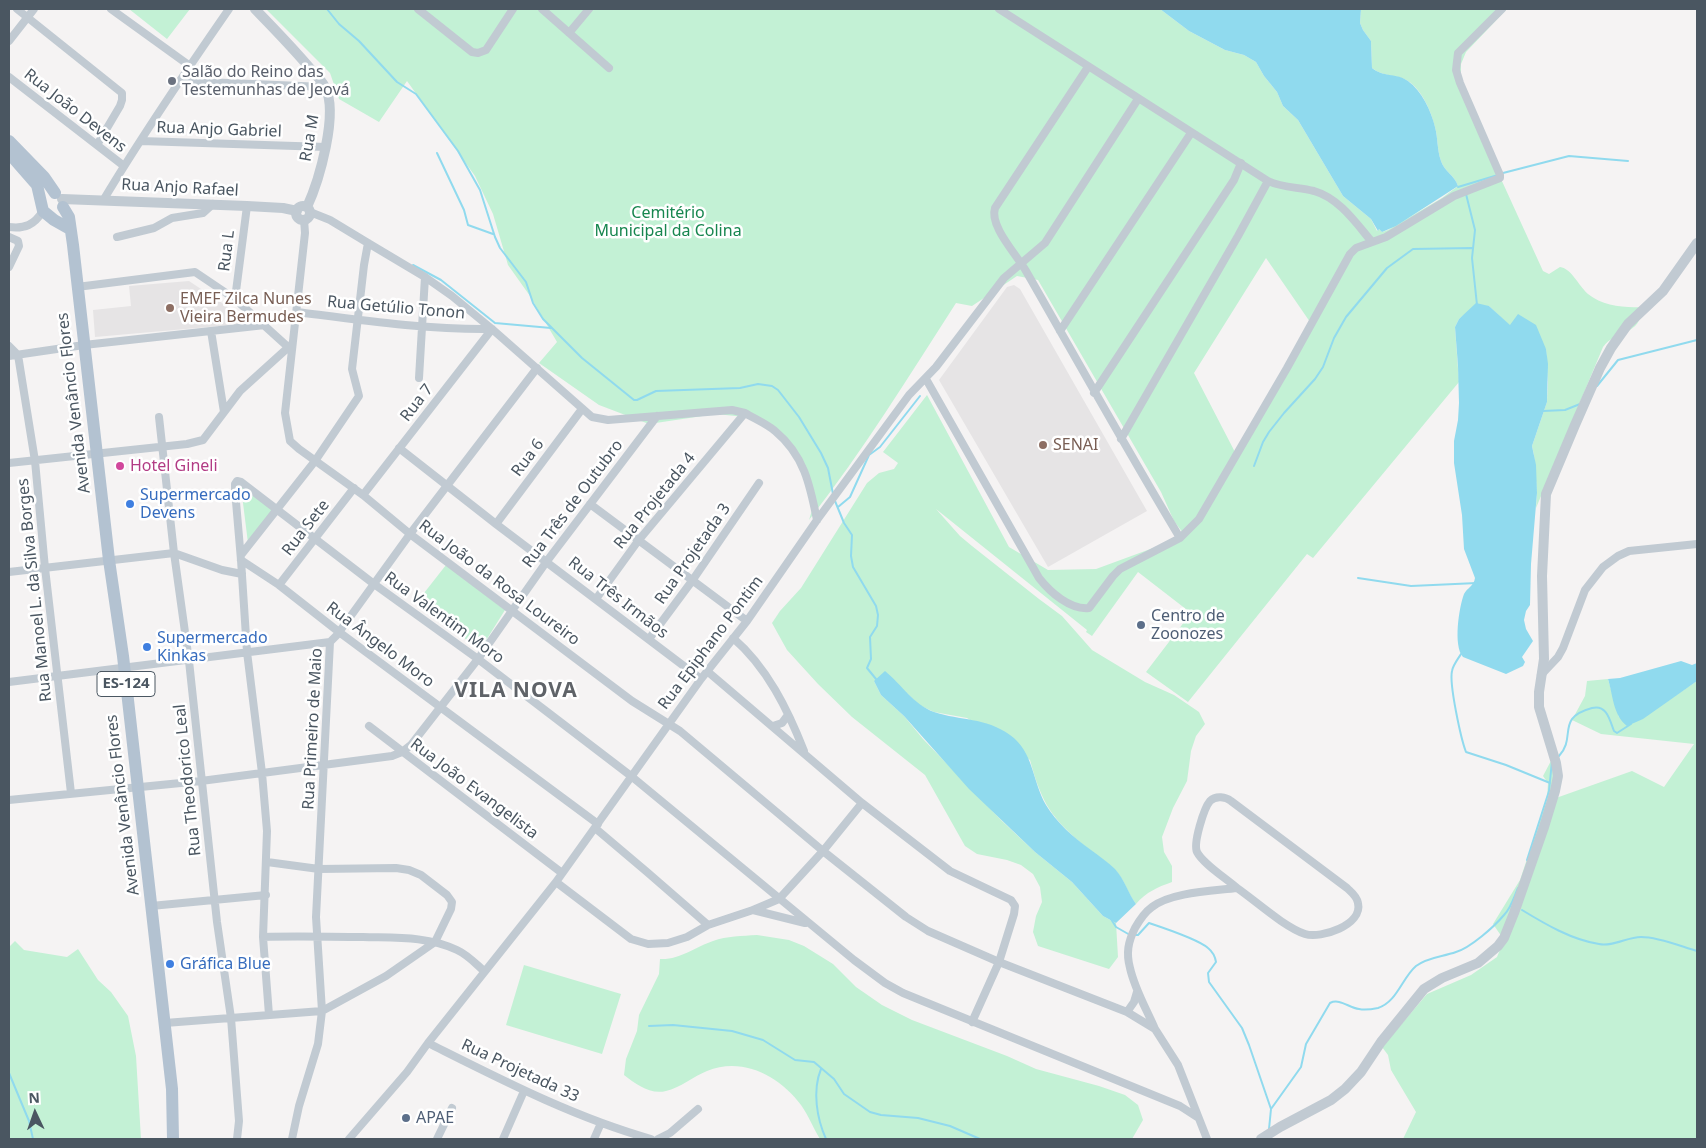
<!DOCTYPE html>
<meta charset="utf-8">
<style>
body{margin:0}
#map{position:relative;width:1706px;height:1148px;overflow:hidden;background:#f5f3f3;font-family:"Noto Sans",sans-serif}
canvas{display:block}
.frame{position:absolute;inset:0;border:10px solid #4a5661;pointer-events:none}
.north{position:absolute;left:10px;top:1088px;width:50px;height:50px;-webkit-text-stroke:4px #fff;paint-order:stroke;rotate:357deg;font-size:14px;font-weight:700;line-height:20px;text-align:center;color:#4a5661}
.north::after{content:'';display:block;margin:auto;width:18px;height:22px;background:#4a5661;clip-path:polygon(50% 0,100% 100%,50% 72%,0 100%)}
</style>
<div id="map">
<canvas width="1706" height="1148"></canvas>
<div class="frame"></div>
<div class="north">N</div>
</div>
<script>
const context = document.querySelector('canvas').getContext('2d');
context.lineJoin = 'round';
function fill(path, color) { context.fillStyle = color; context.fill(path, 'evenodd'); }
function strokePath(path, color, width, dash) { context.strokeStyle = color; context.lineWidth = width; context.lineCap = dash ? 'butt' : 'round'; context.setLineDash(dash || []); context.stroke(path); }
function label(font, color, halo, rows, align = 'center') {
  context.font = font + ' "Noto Sans",sans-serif'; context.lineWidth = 5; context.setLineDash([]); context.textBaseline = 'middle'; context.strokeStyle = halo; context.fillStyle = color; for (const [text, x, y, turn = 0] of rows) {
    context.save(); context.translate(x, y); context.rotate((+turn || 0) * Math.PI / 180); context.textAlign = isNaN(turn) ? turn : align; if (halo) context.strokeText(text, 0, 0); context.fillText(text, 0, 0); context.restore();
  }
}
fill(new Path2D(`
 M189,281L243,317L242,324L95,337L93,310L131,306L129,286Z
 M1014,285L1020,289L1147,511L1048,567L939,380L1007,287Z`), '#e6e4e5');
fill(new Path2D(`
 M129,9H190L167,39Z
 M266,9H1160L1189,31L1225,50L1244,55L1256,62L1264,76L1277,92L1283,106L1298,120L1343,196L1371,219L1377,231L1379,229L1382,232L1388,230L1442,198L1458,186C1455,176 1444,171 1441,161C1437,150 1438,138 1435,127C1431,111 1422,90 1408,81C1397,74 1382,77 1372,68L1371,41L1363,30L1360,23L1361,9H1507L1466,52L1461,64V78L1501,179L1543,271L1549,274L1560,267C1572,269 1578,285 1588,294C1603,306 1624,308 1642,307C1641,337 1616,329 1603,347L1536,508L1537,493L1534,455L1532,446L1547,402L1548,382L1546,349L1510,326L1489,306L1464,315L1459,319L1455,327L1459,382L1313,558L1307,554L1188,702L1146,672L1191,613L1138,572L1092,636L1086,632L1087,630L936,509L960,536L972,546L1039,599L1062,616L1092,650L1145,682L1174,695L1199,712L1205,724L1196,736L1191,751L1187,781L1173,808L1162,837L1164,852L1172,866V882C1158,887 1146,892 1136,904C1127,893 1125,879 1114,869C1106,861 1096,855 1087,848C1051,818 1042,804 1030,760L967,718L934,712L919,705L908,694L874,681L881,695L904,716L923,739L1002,821L1035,852L1072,882L1103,916L1116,923L1118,957L1109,969L1038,946L1033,932L1036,916L1042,902L1040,887L1033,874L1021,865L1007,860L977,854L965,846L925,775L852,717L818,684L787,650L772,623L780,611L801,588L867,483L879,473L894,469L898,463L883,452L927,395L1009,547L1048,570L1096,569L1164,544L1183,533L1174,521L1161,492L1038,280L1017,276L972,306L956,303C909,376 863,451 809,520L816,498L786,438L745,417L716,414L649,424L599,405L539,363L557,342L530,296L508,265L493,214L475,176L407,81L379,122L339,99L330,73ZM1266,258L1310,322L1237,456L1194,373Z
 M241,487L274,509L248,543Z
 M446,565L505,610L480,650L417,602Z
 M1608,679L1619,717L1676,695L1697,681V1139H1403L1416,1112L1391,1070L1388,1055L1382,1047L1427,994L1471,975L1497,957L1504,940L1493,924L1520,880L1547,799L1548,783L1543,776L1553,757L1556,798L1632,771L1664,787L1694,744L1601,734L1572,720L1585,696L1587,681Z
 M757,935L789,940L804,946L833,964L856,987L882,1005L912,1020L1007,1056L1036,1069L1099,1086L1125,1095L1138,1105L1143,1120L1132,1139H820C813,1128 809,1116 801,1105C780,1076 742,1056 707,1071C694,1076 680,1088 666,1091C650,1095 636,1084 624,1075L626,1059L637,1031L639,1015L659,974L660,959C680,960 695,947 713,941C727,936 742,936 757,935Z
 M15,941L24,950L67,957L78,949L98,980L111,992L128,1016L136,1056L141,1139H9V947Z
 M524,965L621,994L602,1054L506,1025Z`), '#c3f1d5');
fill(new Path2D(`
 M1160,9H1361L1360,23L1363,30L1371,41L1372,68C1382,77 1397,73 1408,81C1422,91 1431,111 1435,127C1438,138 1437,150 1441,161C1444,171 1455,176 1458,186L1396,226L1382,232L1379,229L1378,231L1371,219L1343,196L1298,120L1283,106L1277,92L1264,76L1256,62L1244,55L1225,50L1189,31Z
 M1476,303L1489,306L1510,325L1518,314L1536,325L1546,349L1548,364L1547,402L1532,446L1536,465L1537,493L1531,564L1530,605L1526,611L1524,620L1526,629L1533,641L1522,657L1525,662L1523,666L1506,674L1463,657C1453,646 1459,607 1464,594C1467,588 1474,586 1475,578L1464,549L1462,515L1454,463V441L1458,420L1459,403L1458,366L1455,327L1459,319Z
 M1681,661L1692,665L1697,663V681L1643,719L1627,726C1613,715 1613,695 1608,679L1620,678Z
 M885,671C902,685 913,704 934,712C961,721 985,717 1010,735C1034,752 1032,781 1046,805C1056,822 1074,838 1091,850C1099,856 1108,862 1115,869C1125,880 1128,893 1136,904L1116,923L1103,916L1072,882L1035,852L969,789L904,716L881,695L874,681Z`), '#90daee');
strokePath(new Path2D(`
 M327,9L339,24L359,41L397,82L416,94L458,151L480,190L495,237L500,248L526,282L533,303L543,319L582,358L634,400H637L656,391L740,388L758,384L772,386L778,390L799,417L821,453L828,468L833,494
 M437,153L464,210L468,225L493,234
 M1503,173L1569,156L1628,161
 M1458,187L1498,175
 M1466,194L1475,230L1472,258L1477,305
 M413,265L441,280L495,323L551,328
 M1597,386L1618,360L1697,340
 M1543,411L1565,410L1580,404
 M1254,466L1263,442L1269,432L1284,413L1315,379L1323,367L1334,338L1346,317L1387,268L1413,249L1472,248
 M835,501L844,523L852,535L851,556L853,567L876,606L878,615L877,626L870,637L871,659L867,668L876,679
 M838,507L850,497L869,455L880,447L920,396
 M1358,578L1411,586L1477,583
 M1461,654C1458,659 1453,665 1452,671C1449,684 1461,739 1466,752L1506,765L1550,783
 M1559,756C1577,737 1555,718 1592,708C1607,704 1610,721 1614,731L1617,733L1631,724
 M1527,860L1549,791L1552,761
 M1522,910C1545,924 1572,940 1599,944C1613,947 1627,937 1641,937C1659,937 1680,946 1697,951
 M1111,919L1116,927L1130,935
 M1135,935H1138L1149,923C1161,927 1199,940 1208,948C1213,952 1215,956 1216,962L1208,973L1209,982L1242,1028L1249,1045L1271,1109L1269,1129
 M649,1026L673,1025L732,1031L763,1040L795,1060L814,1062L834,1079L844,1094L870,1112L881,1115L918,1118L950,1126L980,1139
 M821,1069C812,1091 817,1119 826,1139
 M9,1073L29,1121L33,1139
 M1271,1109L1301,1067L1306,1044L1330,1003C1340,998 1349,1008 1359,1009C1364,1010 1373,1009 1378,1008C1397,1002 1402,978 1416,966C1428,957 1442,957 1456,952C1470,948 1494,927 1504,915C1511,908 1514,897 1518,888`), '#90daee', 2);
strokePath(new Path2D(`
 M17,9L122,93V100L120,106L97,145
 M111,9L190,66
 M418,9L472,52L478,53L486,50L513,9
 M542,9L609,68
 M999,9L1268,181C1283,188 1298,187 1314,191C1339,198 1356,223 1372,242
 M569,33L589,9
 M9,41L34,9
 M1088,67L995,208C989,226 1017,255 1026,271C1077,360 1127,450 1180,538
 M9,77L124,166
 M180,81L325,87
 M141,141L326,147
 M104,199C143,134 186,71 229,9
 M310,212L330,220L368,243L425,277L452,296L492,329L592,417L608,420L732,410L745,413L638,541L596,599
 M304,219L305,233L285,413L290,441L299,449L363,495L410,534L632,701L680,731L823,851L906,917L928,931L999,962L1127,1012L1155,1029L1178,1065L1207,1139
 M9,227C25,229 34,225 43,211
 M9,237L18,241L19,246L9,267
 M117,237L154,228L172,218L203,213L213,204
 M77,287L195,272L235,299L288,347
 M235,299L247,206
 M297,312C360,320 428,330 492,329
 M211,331L224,412
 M1060,331L1191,133
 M9,346L18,355
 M18,355L35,461L45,568L71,793
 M9,356L84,345L265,325
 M419,378L425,277
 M926,379L1039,578C1050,592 1070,610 1089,608L1113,576L1120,569L1180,538L1199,519L1287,368L1350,254L1356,248L1386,237L1454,196L1500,178V175L1460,83L1456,70L1458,53L1502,9
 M1094,393L1234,180L1241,163
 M745,413C755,419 767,424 775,431C804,455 810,485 817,520
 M159,417L174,553L189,661L217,922L231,1018L239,1121L237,1139
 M1121,439L1238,236L1268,181
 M399,448L496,524L701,679
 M9,463L187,444L203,440L240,391L292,344
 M363,495L492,329
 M590,504L747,621
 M496,524L582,409
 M241,555L315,461L359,396L352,369L364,265L368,243
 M241,560L279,585L339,632L598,824
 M9,572L174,553L222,570L242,574
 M279,585L354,488
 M733,638C767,667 788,710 804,751
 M649,639L692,581L759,483
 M707,671L862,803L950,871L1011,900L1015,906L1014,914L999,962L972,1022
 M1541,675L1558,657L1563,648L1585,590L1603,567L1618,556L1629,551L1697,544
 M9,682L330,642
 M369,726L562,873
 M773,726L782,723L788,715
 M9,800L201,781L392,756L402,752L411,745L478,659L547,561L657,416
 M595,828L647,872L708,925
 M556,882L631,939L648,944L668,943L687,937L708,925L753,910L779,899L823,851L862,803
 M151,906L266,895
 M753,910L805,923
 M263,937C297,936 330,937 363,937C396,938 427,936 457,950C468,955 476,964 484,971
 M1127,1012L1134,1002L1137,992
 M269,1015L263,937L267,831L262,773L247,652L241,560L235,490V484L237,481L241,482L374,584L478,659L631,776L854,960L885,983L903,993L1180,1106L1197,1117
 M165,1023L322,1011L386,976L435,942L451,909L452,902L447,895L421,875L409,870L396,868L319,869L267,862
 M1155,1029C1146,1008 1135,990 1130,968C1126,953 1128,942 1135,928C1139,921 1145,912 1152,907C1171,892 1213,891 1237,888C1256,901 1284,927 1305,934C1321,939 1363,925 1358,903C1357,896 1351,892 1347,888L1231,801C1226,797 1216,795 1210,801C1204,808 1193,843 1197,852C1203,864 1227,879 1237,888
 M428,1043C500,1079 573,1117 651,1139
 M292,1139L299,1106L318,1044L322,1011L316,917L330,642L337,635L410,534L537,368
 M349,1139L407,1072L428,1043L556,882L701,679L747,621L817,520L909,395L936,367L1004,278L1045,243L1138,99
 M437,1139L452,1108
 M503,1139L524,1091
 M594,1139L601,1123
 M658,1139L670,1133L698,1109`), '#c1cad2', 8);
strokePath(new Path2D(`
 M255,9C275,30 295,50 313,72C317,76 322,81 325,87C339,113 319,181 307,207
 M62,199L247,206L283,208L297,211
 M296 213a7 7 0 1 1 14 0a7 7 0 1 1-14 0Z
 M1261,1139L1280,1127L1331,1100L1345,1089L1361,1072L1381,1042L1424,989L1442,978L1478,963L1498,946L1504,938L1514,913L1544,827L1555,791L1558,776L1556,763L1539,707V692L1544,659L1542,576L1546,494L1575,425L1600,368L1611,348L1628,324L1663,291L1697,243`), '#c1cad2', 10);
strokePath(new Path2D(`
 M9,141L44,177L55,193
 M9,153L37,185L43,211L54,220L70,229
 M63,207L69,217L73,245L109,560L123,656L172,1089L173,1139`), '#b3c2d1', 12);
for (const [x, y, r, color] of [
 [172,81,5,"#6b7280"],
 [170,308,5,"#8d6e63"],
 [1043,445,5,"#8d6e63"],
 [120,466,5,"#d1479c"],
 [130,504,5,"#3f7fe0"],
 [1141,625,5,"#5c6f8a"],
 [147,647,5,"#3f7fe0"],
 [170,964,5,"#3f7fe0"],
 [406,1118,5,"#5c6f8a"]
]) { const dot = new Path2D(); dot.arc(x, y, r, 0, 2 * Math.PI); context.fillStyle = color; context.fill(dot); strokePath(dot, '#fff', 2); }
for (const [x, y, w] of [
 [126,684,58]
]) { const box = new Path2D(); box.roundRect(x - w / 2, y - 12.5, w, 25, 4); context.fillStyle = '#fff'; context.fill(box); strokePath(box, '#4a5661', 1); }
label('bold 15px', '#4a5661', null, [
 ["ES-124",126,684]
]);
label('16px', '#5b616d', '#fff', [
 ["Salão do Reino das",182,72],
 ["Testemunhas de Jeová",182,90]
], 'left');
label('16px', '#4a5661', '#fff', [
 ["Rua João Devens",75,111,38],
 ["Rua Anjo Gabriel",219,130,2],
 ["Rua M",310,138,-80],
 ["Rua Anjo Rafael",180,188,3],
 ["Rua L",227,251,-83],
 ["Rua Getúlio Tonon",396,308,5],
 ["Avenida Venâncio Flores",74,403,-97],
 ["Rua 7",417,403,-52],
 ["Rua 6",528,458,-53],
 ["Rua Projetada 4",655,501,-51],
 ["Rua Três de Outubro",573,504,-53],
 ["Rua Sete",306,528,-52],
 ["Rua Projetada 3",693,554,-55],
 ["Rua João da Rosa Loureiro",499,583,37],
 ["Rua Manoel L. da Silva Borges",35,590,-96],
 ["Rua Três Irmãos",618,598,38],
 ["Rua Valentim Moro",444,618,36],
 ["Rua Epiphano Pontim",711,643,-53],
 ["Rua Ângelo Moro",380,645,37],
 ["Rua Primeiro de Maio",313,729,-87],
 ["Rua Theodorico Leal",188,780,-96],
 ["Rua João Evangelista",474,789,37],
 ["Avenida Venâncio Flores",123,805,-97],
 ["Rua Projetada 33",520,1071,25]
]);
label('16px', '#17864f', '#fff', [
 ["Cemitério",668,213],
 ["Municipal da Colina",668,231]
]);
label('16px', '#785e54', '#fff', [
 ["EMEF Zilca Nunes",180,299],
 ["Vieira Bermudes",180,317],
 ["SENAI",1053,445]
], 'left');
label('16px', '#b23c85', '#fff', [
 ["Hotel Gineli",130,466]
], 'left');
label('16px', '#366cbe', '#fff', [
 ["Supermercado",140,495],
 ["Devens",140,513],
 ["Supermercado",157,638],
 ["Kinkas",157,656],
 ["Gráfica Blue",180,964]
], 'left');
label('16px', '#4e5e75', '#fff', [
 ["Centro de",1151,616],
 ["Zoonozes",1151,634],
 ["APAE",416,1118]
], 'left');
context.letterSpacing = '1px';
label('bold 21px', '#5f6368', '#fff', [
 ["VILA NOVA",516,691]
]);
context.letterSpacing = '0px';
</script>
